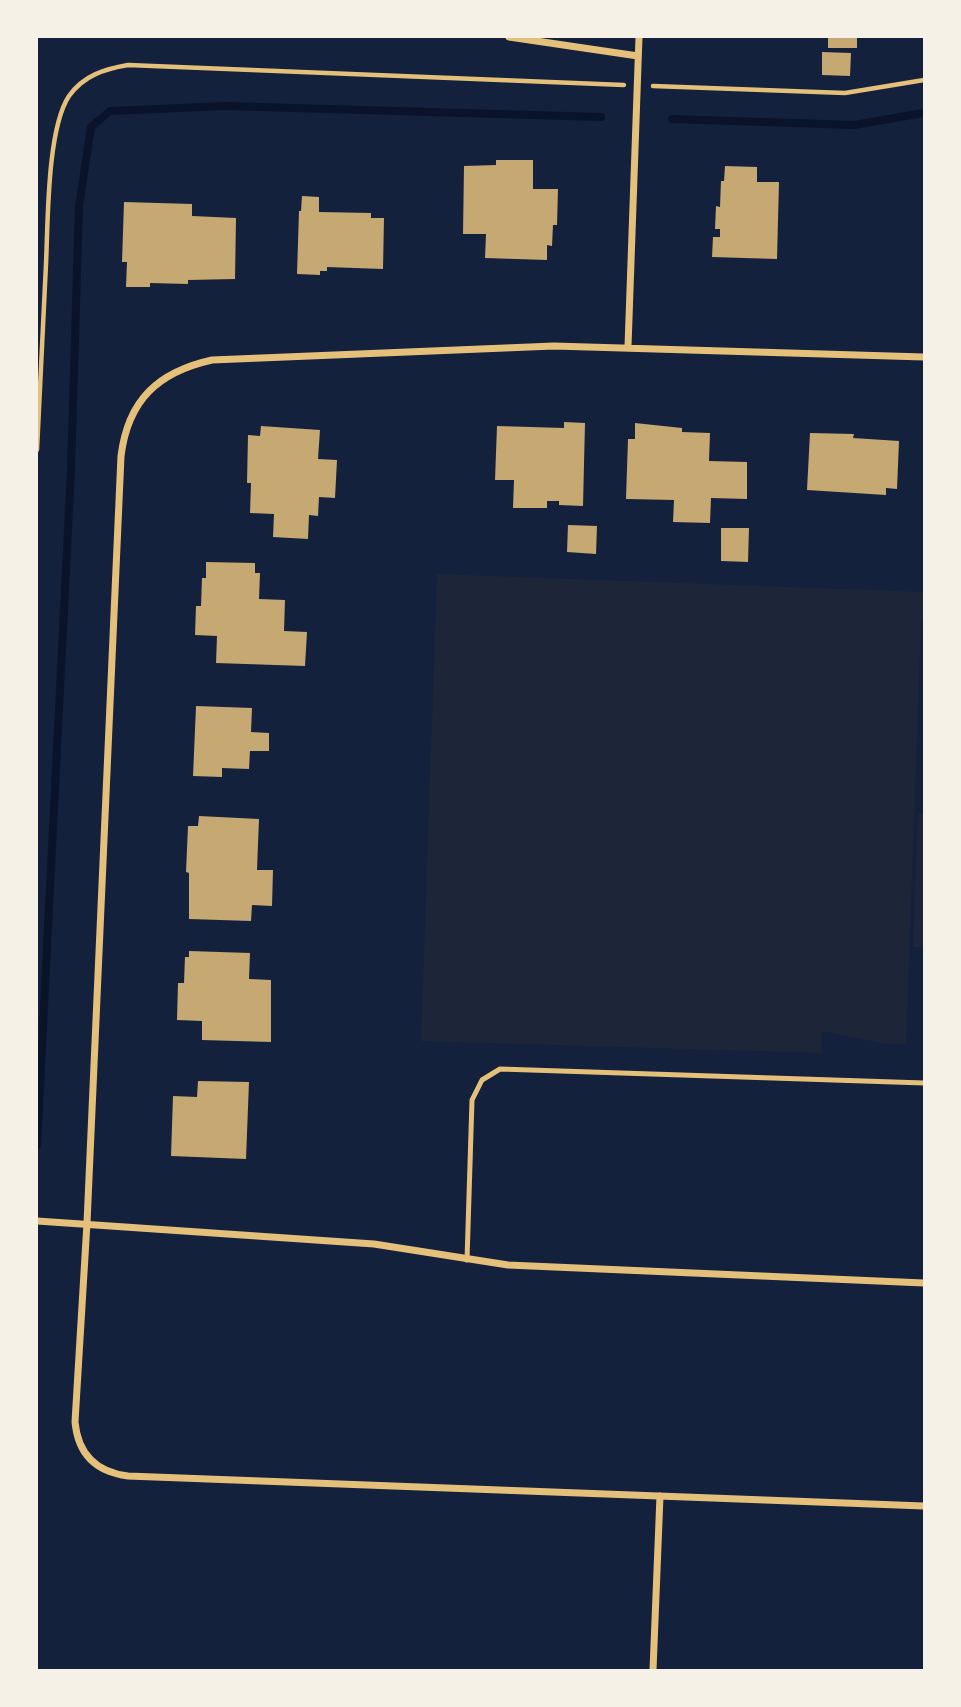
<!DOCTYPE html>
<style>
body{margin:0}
#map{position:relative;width:961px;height:1707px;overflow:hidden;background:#14213d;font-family:Barlow,sans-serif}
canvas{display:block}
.frame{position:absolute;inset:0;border:38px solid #f6f1e7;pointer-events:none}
</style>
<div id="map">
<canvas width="961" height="1707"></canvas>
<div class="frame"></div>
</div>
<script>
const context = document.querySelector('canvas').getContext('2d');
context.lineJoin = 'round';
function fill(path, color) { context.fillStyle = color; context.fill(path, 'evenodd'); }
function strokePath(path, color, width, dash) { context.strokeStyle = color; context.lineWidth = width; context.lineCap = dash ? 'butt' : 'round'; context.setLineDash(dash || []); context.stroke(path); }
fill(new Path2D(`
 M437,574L924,592V621H921L906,1044H886L822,1031L821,1053L421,1041Z
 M918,814H924V947H913Z`), '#1d2539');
strokePath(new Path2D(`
 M672,119L854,125L924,113
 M37,1145L71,471L79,206L91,127L110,111L226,106L601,117`), '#0b132b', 8);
fill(new Path2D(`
 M828,37H857V48H828Z
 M822,52L851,53L850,76L822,75Z
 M496,160H533V189H558L557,225H553L552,246L547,245V260L485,258L486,234H463L464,166L496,165Z
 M725,166L757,167V182H779L777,259L712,257L713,237H720V229H715L716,206L720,207L721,181H724Z
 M302,196L319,197V212L371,213V218H384L383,269L327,267V271H320V275L297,274L299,211H301Z
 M124,202L192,204V216L236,218L235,279L188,280V284L150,283V287H126L127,262H122Z
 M564,422L585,423L583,506L559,505V501H547V508H513L514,480H495L497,426L564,428Z
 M635,423L682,428V432L710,433L709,461L747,462V499L711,498L710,523L673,522L674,500L626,499L628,439H635Z
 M261,426L320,430L318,459L337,460L335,498L319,497L318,516L309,515L308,539L273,537L274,514L250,513L251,483H247L248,435L260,436Z
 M810,433L854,434L853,438L899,441L897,489L886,488V495L807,490Z
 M568,525L597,526L596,554L567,552Z
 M721,528H749L748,562L721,561Z
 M206,562L255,563V573H260L259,599L285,600L284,631L307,632L305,666L216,663L217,636L195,635L196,606H201L202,578H206Z
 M196,706L252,708L251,732L269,733V751H250L249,769L222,768V777L193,776Z
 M199,816L259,819L257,870H273L272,906L252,905L251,921L189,919V873L186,872L188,826H198Z
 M189,951L250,953L249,979L271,980V1042L202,1040V1021L177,1020L178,983H184L185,957H189Z
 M198,1081L249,1082L246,1159L171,1156L173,1096L197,1097Z`), '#c6a872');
strokePath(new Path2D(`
 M653,86L845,93L924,80
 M37,450C40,388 43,326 46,264C48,222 47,129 69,96C84,75 105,69 128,65L624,85`), '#e5c07b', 4.5);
strokePath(new Path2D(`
 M467,1260L472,1100L482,1080L500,1069L924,1083`), '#e5c07b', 5);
strokePath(new Path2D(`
 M509,37L638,56
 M628,346L639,37
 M924,357L554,346L212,360C158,372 128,400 121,456L87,1223L75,1422C78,1454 96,1472 128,1476L924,1506
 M37,1221L374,1244L508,1265L924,1283
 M653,1670L660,1496`), '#e5c07b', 7);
</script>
